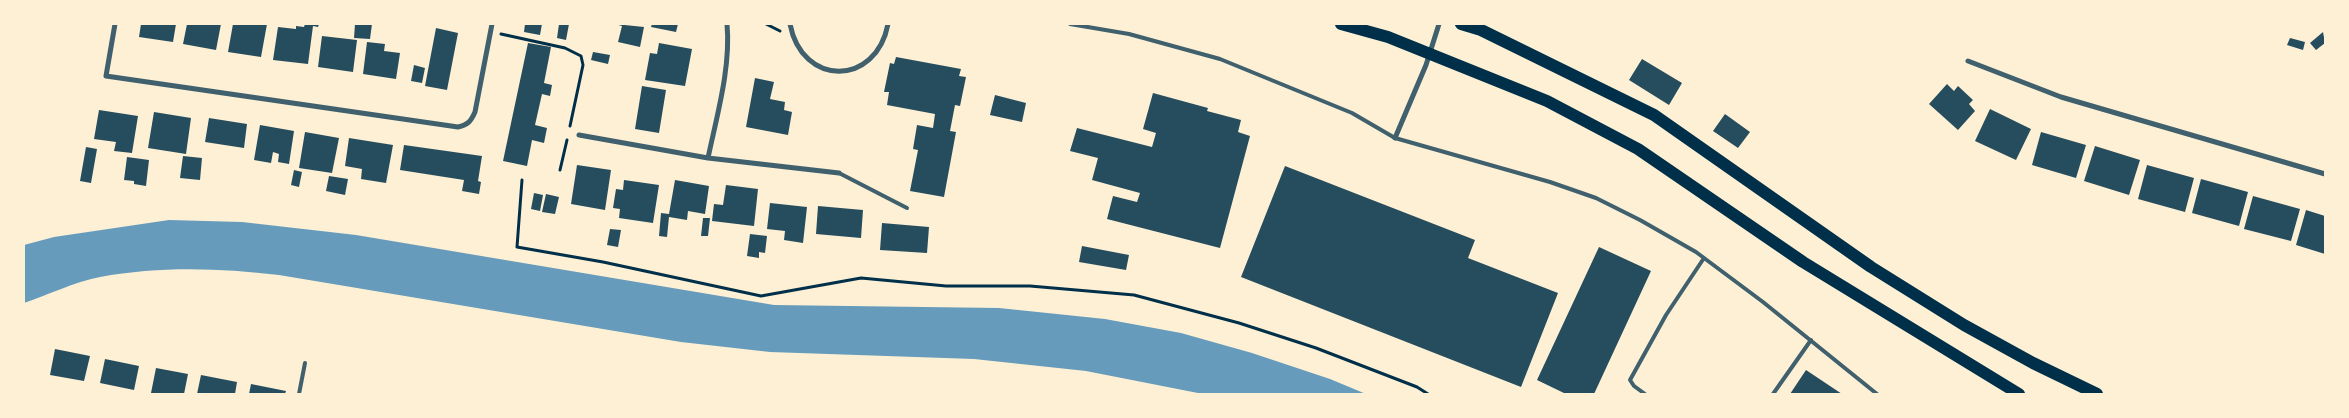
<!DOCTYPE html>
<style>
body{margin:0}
#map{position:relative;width:2349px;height:418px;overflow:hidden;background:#fdf0d5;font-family:"DejaVu Sans",sans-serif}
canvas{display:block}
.frame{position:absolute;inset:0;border:25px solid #fdf0d5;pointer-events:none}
</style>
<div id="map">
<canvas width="2349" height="418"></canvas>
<div class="frame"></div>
</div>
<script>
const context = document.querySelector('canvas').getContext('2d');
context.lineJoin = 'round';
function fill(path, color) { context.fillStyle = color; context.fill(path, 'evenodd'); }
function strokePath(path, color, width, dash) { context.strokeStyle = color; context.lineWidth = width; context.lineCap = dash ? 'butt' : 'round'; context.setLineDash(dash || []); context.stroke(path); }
fill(new Path2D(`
 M169,220L242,222L356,235L774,305L999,308L1105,319L1181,333L1252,353L1330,379L1366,394H1203L1086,371L974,359L770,352L681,342L279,275C220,268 159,266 100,277C74,282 48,295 24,303V245L54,237Z`), '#669bbc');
fill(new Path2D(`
 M141,24H176L173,42L139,37Z
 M187,24H221L216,50L183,44Z
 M233,24H267L261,57L228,52Z
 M305,24H319L318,27L313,26L308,64L273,60L278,27L296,29V26L304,27Z
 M355,24H372L370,39L354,38Z
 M525,24H542L540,35L524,32Z
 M559,24H569L566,40L557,38Z
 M615,24L644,27L640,47L618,42L622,26Z
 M652,24H678L676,32L651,27Z
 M436,28L458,33L447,90L425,86Z
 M2323,32L2325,43L2316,50L2310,43Z
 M322,36L357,40L353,72L318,67Z
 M2290,38L2305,42L2303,50L2287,45Z
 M367,42L385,44L384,51L400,53L396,79L363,74Z
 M528,43L551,47L544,83L552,85L550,96L542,94L535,125L547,128L544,143L532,140L527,166L503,161Z
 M659,43L692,49L685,86L645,80L650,53L657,54Z
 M593,52L610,55L608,64L591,60Z
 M896,57L961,69L959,76L966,77L960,106L955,105L950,131L956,132L944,197L910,191L918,150L913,149L917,125L933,128L935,114L887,105L889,92H884L890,63L894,64Z
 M1642,59L1682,83L1669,105L1629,80Z
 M414,65L425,68L422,83L411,81Z
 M755,78L774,82L770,99L785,102L784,110L792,112L788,135L746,127Z
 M1947,84L1954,91L1958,86L1973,100L1969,104L1975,111L1958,130L1929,104Z
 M642,86L666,90L659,133L635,129Z
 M1153,93L1208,108L1207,111L1241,120L1238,132L1250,136L1220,248L1107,219L1113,196L1137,202L1140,193L1092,180L1098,158L1070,151L1077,128L1152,147L1156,133L1143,129Z
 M995,95L1026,103L1022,122L990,115Z
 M1990,109L2031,129L2016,160L1975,141Z
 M99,110L138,116L132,153L114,151L116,142L94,139Z
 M154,112L191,118L186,154L148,148Z
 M1725,114L1750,132L1738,148L1713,131Z
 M209,118L247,124L244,148L205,142Z
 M260,125L294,131L289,164L278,162L279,154L273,152L271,163L254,160Z
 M305,132L339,138L332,173L299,168Z
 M2041,132L2086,145L2076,178L2032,165Z
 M349,138L393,145L386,183L361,179L362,169L345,166Z
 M404,145L482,156L478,181L481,182L479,194L462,191L464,180L400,170Z
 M2095,146L2140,160L2129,195L2084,181Z
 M86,147L97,149L91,183L80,181Z
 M183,156L202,158L200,180L180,178Z
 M127,157L149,160L146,186L134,184V181L124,180Z
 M577,165L611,170L605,210L571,204Z
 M2147,165L2194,178L2185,212L2138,199Z
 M1285,166L1475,240L1468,258L1558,293L1521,387L1241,277Z
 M294,170L302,172L299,187L291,185Z
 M329,176L348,179L345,195L326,191Z
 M2201,179L2248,192L2239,226L2192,213Z
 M624,180L659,185L653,223L619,218L620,209L613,208L616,189L623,190Z
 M675,180L709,186L705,214L688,211L687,220L669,217L667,237L659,236L661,213L669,214Z
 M726,185L758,189L754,226L712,221L714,204L723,205Z
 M534,193L543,195L540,211L531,209Z
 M546,194L559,197L555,214L542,212Z
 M2253,196L2300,209L2291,241L2244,229Z
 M770,203L807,207L803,243L784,240L785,231L767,229Z
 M818,206L863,210L861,238L816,234Z
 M2306,210L2325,216V254L2296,245Z
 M703,218H710L708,236H701Z
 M882,223L929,227L927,253L880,250Z
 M610,229L621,230L618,247L607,245Z
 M750,234L767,236L765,253L759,252V258L747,256Z
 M1082,246L1129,255L1126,270L1079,262Z
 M1599,247L1651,271L1594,394H1566L1537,380Z
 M55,349L90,356L84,381L50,375Z
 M105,359L139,366L134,390L100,383Z
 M156,368L188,374L184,394L151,393Z
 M1806,370L1842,394H1790Z
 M201,375L237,382L235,394H197Z
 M251,384L286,391L285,394H249Z`), '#264d5e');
strokePath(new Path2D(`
 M766,24L780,31
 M501,34L565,48L581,56L583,65L570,126
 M560,170L567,140
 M522,180L517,247L603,262L761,296L861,278L946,286H1030L1134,295L1239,323L1316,348L1417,387L1428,394`), '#003049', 3);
strokePath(new Path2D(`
 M1070,24L1129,34L1220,59L1352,113L1395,138L1550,182L1596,198L1640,220L1696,252L1763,302L1877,394
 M839,173L907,208
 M299,394L305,363
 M1645,394L1634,386L1630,380L1666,315L1704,258
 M1773,394L1811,340`), '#3f606c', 4);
strokePath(new Path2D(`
 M115,24L106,76L458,127C468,125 471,121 475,112L492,24
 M790,24C802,87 876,87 888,24
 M1968,61L2061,97L2325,174
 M579,135L708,158C717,115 731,67 727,24
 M1395,138L1426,65L1439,24
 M708,158L839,173`), '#3f606c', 5);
strokePath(new Path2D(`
 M1341,24L1388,37L1547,101L1638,149L1803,262L2019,394
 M1461,24L1481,30L1654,115L1871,267L1964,325L2033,363L2097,394`), '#003049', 12);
</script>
